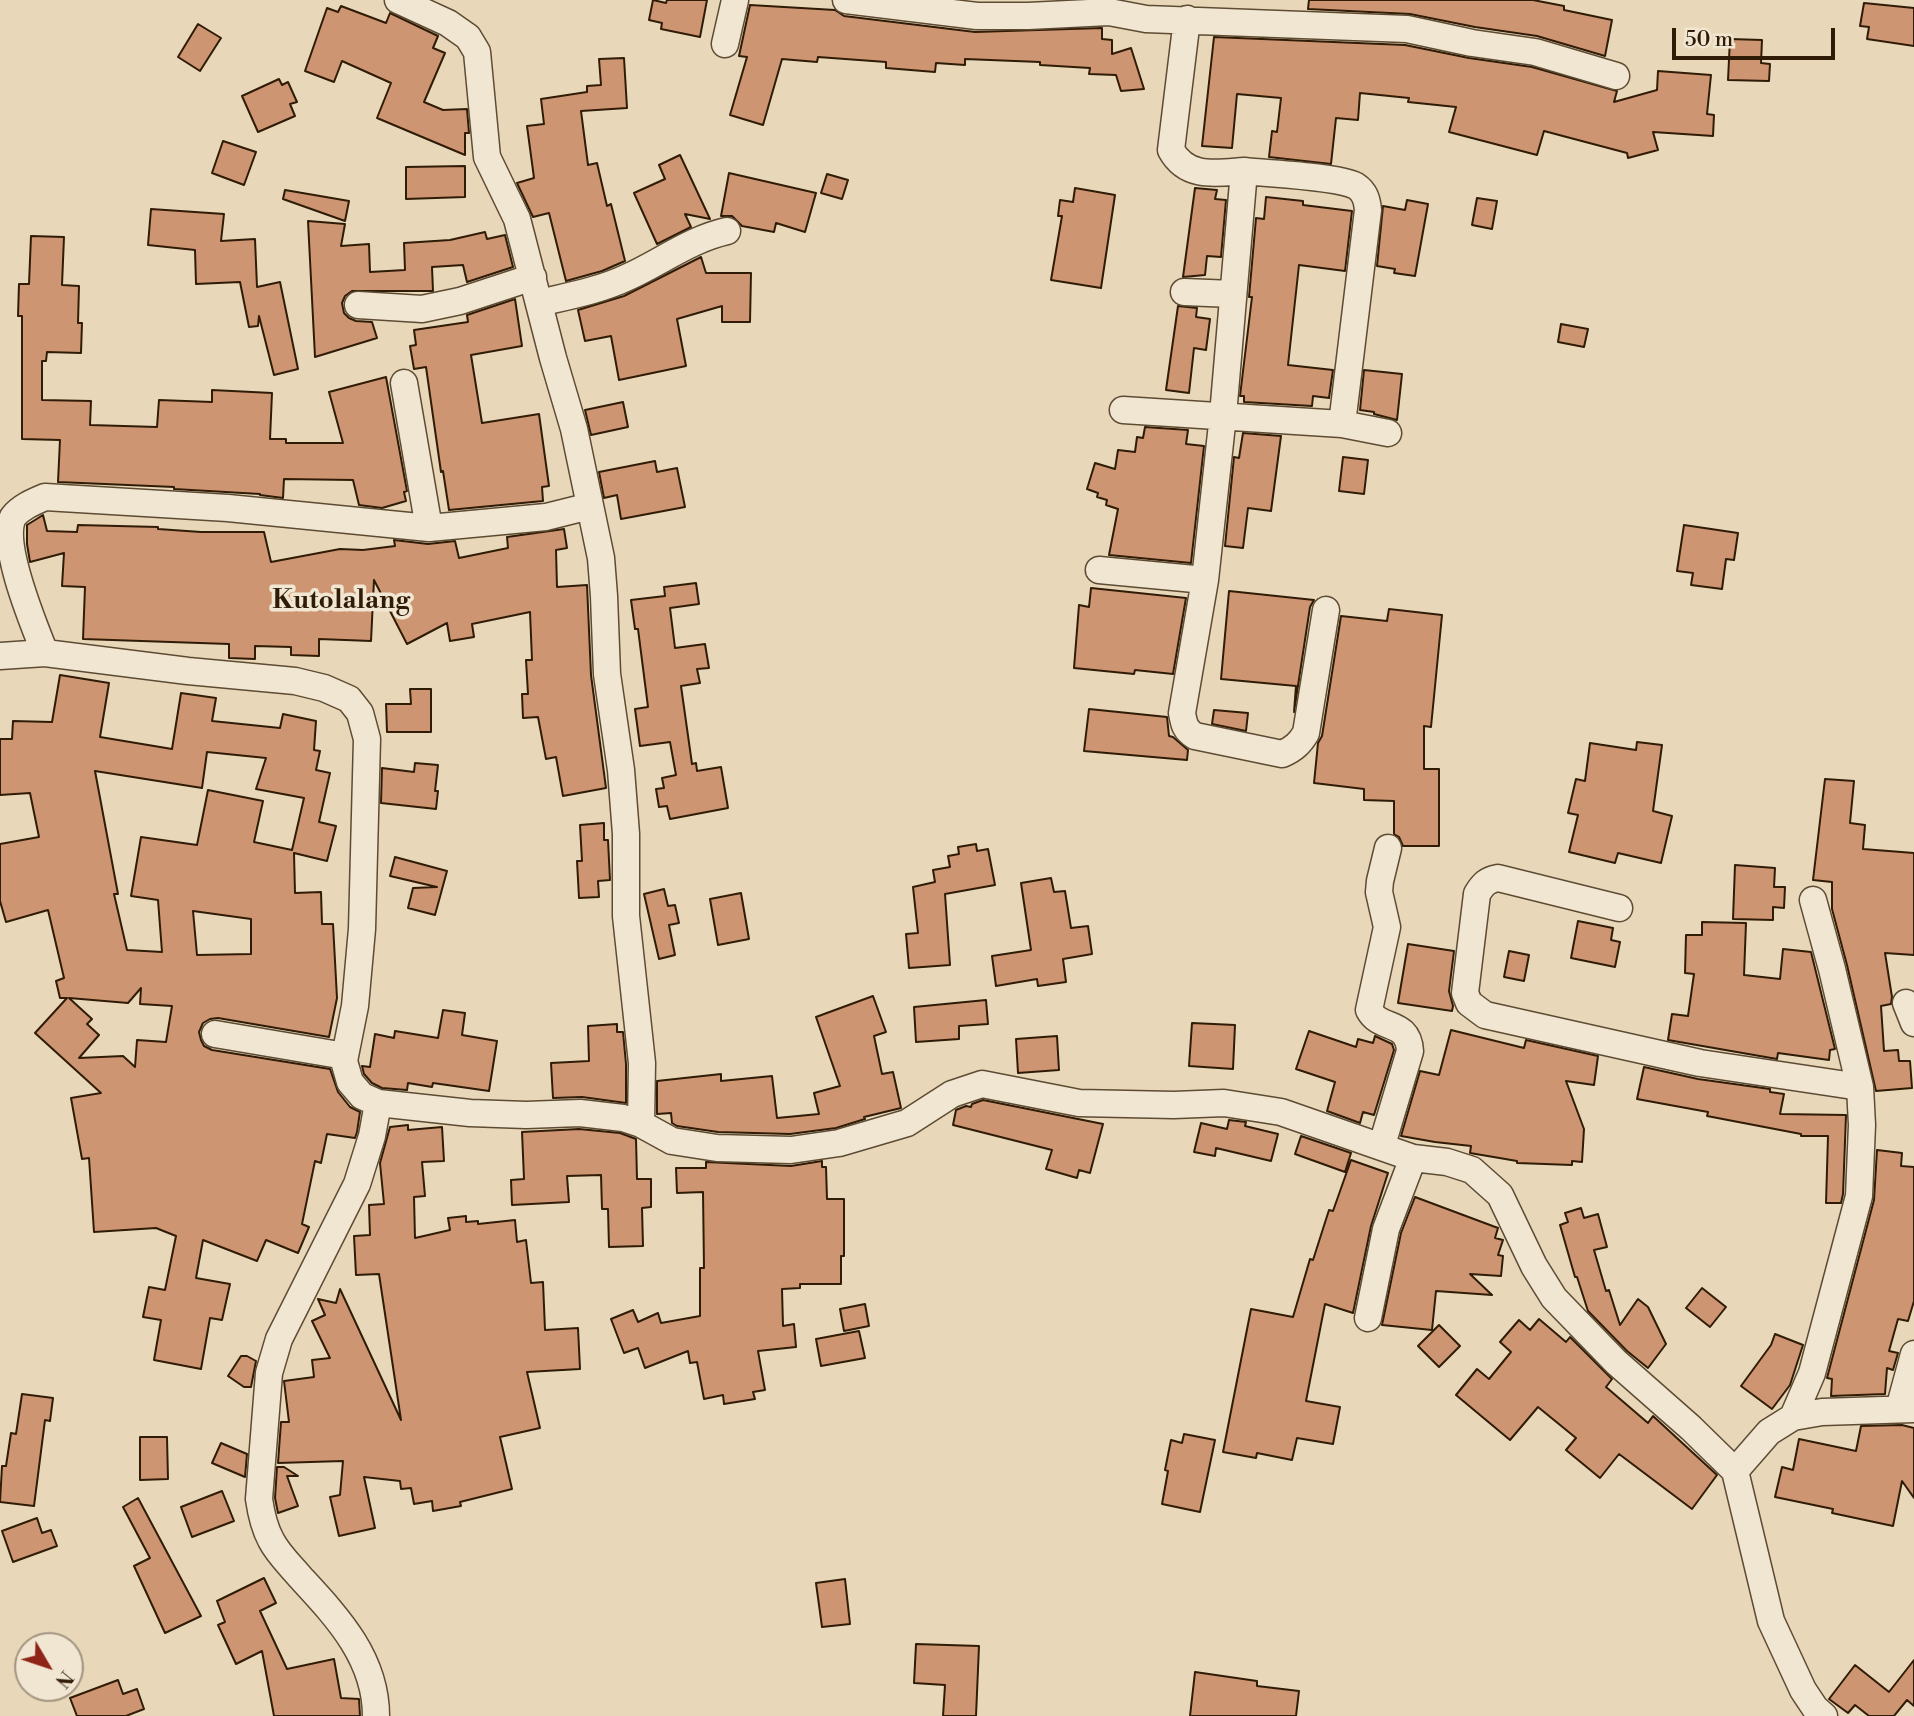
<!DOCTYPE html>
<style>
body{margin:0}
#map{position:relative;width:1914px;height:1716px;overflow:hidden;background:#e8d8b9;font-family:"Libre Bodoni",serif}
canvas{display:block}
.north{position:absolute;left:14px;top:1632px;width:70px;height:70px;box-sizing:border-box;background:#f0e6d2;border:2px solid #a39580;border-radius:50%;rotate:129deg;font-size:19px;font-weight:700;line-height:28px;text-align:center;color:#301c06}
.north::after{content:'';display:block;margin:auto;width:24px;height:32px;background:#8f2418;clip-path:polygon(50% 0,100% 100%,50% 72%,0 100%)}
.scale{position:absolute;left:1672px;top:28px;width:163px;height:32px;box-sizing:border-box;border:4px solid #301c06;border-top:0;padding-left:9px;font-size:21px;line-height:24px;white-space:nowrap;color:#301c06;-webkit-text-stroke:5px #f0e6d2;paint-order:stroke}
</style>
<div id="map">
<canvas width="1914" height="1716"></canvas>
<div class="north">N</div>
<div class="scale">50 m</div>
</div>
<script>
const context = document.querySelector('canvas').getContext('2d');
context.lineJoin = 'round';
function fill(path, color) { context.fillStyle = color; context.fill(path, 'evenodd'); }
function strokePath(path, color, width, dash) { context.strokeStyle = color; context.lineWidth = width; context.lineCap = dash ? 'butt' : 'round'; context.setLineDash(dash || []); context.stroke(path); }
function label(font, color, halo, rows, align = 'center') {
  context.font = font + ' "Libre Bodoni",serif'; context.lineWidth = 7; context.setLineDash([]); context.textBaseline = 'middle'; context.strokeStyle = halo; context.fillStyle = color; for (const [text, x, y, turn = 0] of rows) {
    context.save(); context.translate(x, y); context.rotate((+turn || 0) * Math.PI / 180); context.textAlign = isNaN(turn) ? turn : align; if (halo) context.strokeText(text, 0, 0); context.fillText(text, 0, 0); context.restore();
  }
}
const building = new Path2D(`
 M653,0L666,3L667,0H707L700,37L661,29L662,23L649,20Z
 M1309,0H1533L1564,6V10L1612,20L1605,56L1537,36L1475,27L1410,14L1308,9Z
 M1864,3L1914,8V46L1867,39L1869,27L1860,26Z
 M750,5L835,10L844,16L975,32L1102,28V39L1112,40V54L1131,48L1144,89L1121,91L1116,75L1089,74L1090,68L1040,65V62L965,59V65L936,63L935,72L886,68V62L818,57L817,62L782,59L763,125L730,115L747,57L739,56Z
 M341,6L386,23L390,13L438,36L433,48L445,53L424,102L443,110L467,109L469,133H465V155L377,118L391,83L342,61L334,82L305,71L327,8L338,12Z
 M198,24L221,38L200,71L178,57Z
 M1214,37L1405,45L1469,58L1532,67L1617,91L1614,102L1657,90L1658,71L1711,75L1707,114L1714,115L1713,136L1653,132L1658,150L1628,158L1627,153L1544,131L1537,155L1449,132L1456,107L1408,102L1409,98L1360,93L1358,120L1336,118L1331,164L1269,157L1272,131L1277,132L1281,98L1237,94L1232,148L1202,146Z
 M1730,39L1762,40L1761,63L1770,64L1769,81L1728,80Z
 M624,58L627,108L581,111L588,165L597,163L607,206L611,204L625,261L602,271L566,281L549,213L533,217L517,183L534,178L527,126L544,124L541,99L587,92V86L601,85L599,59Z
 M279,79L282,85L288,82L297,102L290,104L295,116L258,132L242,96Z
 M223,141L256,152L244,185L212,173Z
 M680,155L710,219L685,214L691,227L657,244L634,193L665,179L659,165Z
 M465,166V197L406,199V167Z
 M729,173L816,193L805,232L776,223L774,232L742,226L732,216H721Z
 M827,174L848,180L842,199L821,193Z
 M1075,188L1115,195L1101,288L1051,280L1062,216H1058L1060,200L1073,202Z
 M1195,188L1217,190L1215,199L1226,200L1221,257L1207,256L1205,275L1183,277Z
 M285,190L349,201L345,221L283,199Z
 M1266,197L1303,201V205L1352,211L1345,271L1299,265L1288,365L1333,370L1329,398L1313,396L1312,406L1244,402V396H1240L1252,297H1249L1256,218L1264,219Z
 M1477,198L1497,201L1492,229L1472,225Z
 M1407,200L1428,204L1415,276L1394,273L1395,269L1377,266L1383,206L1405,210Z
 M151,209L224,214L221,241L255,239L257,287L280,282L298,369L274,375L259,316L258,326L249,327L240,282L196,284L195,250L148,245Z
 M308,221L345,224L341,246L369,244L370,272L405,270L404,243L450,240L485,232L487,239L505,235L513,267L467,282L463,265L432,267L433,291H352L345,296L342,303L344,313L349,318L356,321L372,322L377,338L315,357Z
 M31,236L64,237L62,285L79,286L78,323H82L81,353L47,352L46,361H42V400L91,401L90,425L157,427L159,400L212,402V390L272,393L270,439H286V443H343L329,392L386,377L407,491L404,492L406,501L382,508L359,505L353,480L284,479L283,498L260,495V494L174,489V487L58,482L60,440L22,439V316H18L19,284H29Z
 M701,257L706,273H751L750,322H722V306L677,319L686,366L619,380L611,336L585,341L578,310L624,296Z
 M515,299L522,346L471,355L482,423L539,414L549,486L542,487L543,501L449,510L443,471L441,472L426,367L414,369L410,346L416,345L414,330L468,322L467,315Z
 M1178,306L1197,308L1196,317L1210,319L1206,350L1194,348L1189,393L1166,390Z
 M1561,324L1588,329L1584,347L1558,342Z
 M1364,370L1402,374L1397,420L1374,414V412L1360,410Z
 M623,402L628,427L591,435L585,410Z
 M1145,427L1188,430L1186,444L1204,446L1191,563L1109,555L1118,509L1106,505L1107,500L1097,497L1098,493L1087,489L1095,463L1115,469L1118,450L1135,452L1137,437L1143,438Z
 M1243,433L1281,436L1271,511L1248,508L1243,548L1225,546L1234,457L1239,458Z
 M1343,457L1368,460L1364,494L1339,491Z
 M655,461L657,472L677,468L685,507L621,519L617,495L604,498L599,472Z
 M43,515L47,531L77,532L78,525L158,527V529L201,532H264L271,562L340,549L363,550L395,546L394,540L428,544L455,541L459,558L508,548L507,537L564,529L567,548L556,550L557,587L587,585L591,675L606,788L563,796L556,757L546,759L538,717L523,718L522,694H528L526,660H532L530,612L472,624L474,637L450,641L447,623L407,644L374,580L371,641L319,639V656L291,655V647L255,646V659L229,658V644L83,639L85,587L62,586L64,553L30,562L27,544V525Z
 M1684,525L1738,533L1734,560L1726,559L1722,589L1691,585L1693,573L1677,571Z
 M696,583L699,604L670,608L675,648L705,644L709,668L697,669L700,683L681,686L692,764L696,763L697,771L721,767L728,808L670,819L667,806L659,807L656,789L664,788L662,778L676,775L670,742L640,746L635,709L648,707L638,629H635L631,600L665,596L664,587Z
 M1091,588L1186,598L1173,674L1135,670L1134,674L1074,668L1079,605L1089,607Z
 M1229,591L1314,600L1310,607L1294,712L1296,686L1221,679Z
 M1389,609L1442,615L1431,727L1424,726V769H1439V846H1403L1399,837L1394,834V801L1364,800V789L1314,783L1318,743L1322,736L1341,616L1387,621Z
 M60,675L109,683L100,737L172,749L181,693L216,698L212,721L280,728L283,714L316,721L314,750L320,751L316,770L330,773L319,822L336,826L327,861L294,853L295,893L321,892L322,924H333L337,998L329,1037L218,1018L210,1019L203,1023L199,1032L201,1040L204,1046L212,1050L330,1069L338,1092L350,1107L360,1112L357,1132L355,1138L327,1134L321,1163L315,1161L302,1224L309,1227L298,1253L266,1240L257,1261L203,1240L196,1278L230,1284L222,1320L210,1318L201,1369L154,1360L161,1320L143,1317L149,1287L165,1290L176,1236L156,1228L94,1232L89,1158L82,1159L71,1098L101,1093L35,1033L67,998H60L56,981L64,978L48,910L6,922L0,901V844L39,837L30,793L0,795V739H12L13,721L52,722ZM207,752L266,758L256,789L304,798L292,850L254,842L263,801L208,790L197,845L141,837L131,896L158,900L162,952L127,950L114,894H118L95,771L202,788ZM193,911L251,919V954L197,955ZM141,988L140,1004L172,1006L166,1042L137,1040L135,1067L123,1056L79,1058L99,1035L87,1024L92,1019L69,998L128,1003Z
 M410,689H431V732H387L386,704H411Z
 M1089,709L1167,717L1169,736L1173,737L1188,750L1187,760L1084,751Z
 M1214,710L1248,713L1246,731L1212,724Z
 M1637,742L1662,745L1653,811L1672,816L1661,863L1618,853L1615,863L1569,852L1578,815L1568,813L1576,779L1585,781L1590,743L1636,750Z
 M415,763L438,765L435,791H438L436,809L381,803L382,768L414,772Z
 M1825,779L1854,781L1850,823L1865,825L1863,849L1914,853V955L1885,953L1892,997L1891,1004L1881,1006L1884,1051L1898,1050L1899,1061H1910L1912,1088L1876,1091L1847,965L1832,909V882L1813,880Z
 M604,823V840H608L610,880L598,881L599,897L579,898L577,861H582L580,825Z
 M976,844L977,851L988,849L995,885L945,894L950,965L909,968L906,934L918,933L913,887L935,882L933,870L950,867L948,856L959,854L958,847Z
 M395,857L447,871L435,915L408,908L413,888L437,887L390,876Z
 M1735,865L1775,868L1774,887H1785L1784,908L1773,907V920L1733,919Z
 M1051,878L1054,892L1065,891L1071,928L1088,926L1092,954L1063,959L1066,982L1038,986L1037,979L996,986L992,956L1031,950L1021,883Z
 M664,889L668,906L675,905L679,923L669,925L675,955L659,959L644,894Z
 M741,893L749,939L718,945L710,899Z
 M1578,921L1613,928L1611,940L1620,942L1615,967L1571,958Z
 M1702,922L1746,923L1744,975L1780,979L1783,949L1811,952L1835,1049L1830,1050L1829,1060L1778,1053L1777,1059L1668,1040L1672,1014L1688,1016L1694,974L1685,973L1686,935H1702Z
 M1408,944L1454,951L1449,991L1453,1006L1452,1011L1398,1003Z
 M1509,951L1529,955L1524,981L1504,977Z
 M873,996L886,1032L874,1036L882,1074L893,1072L901,1108L864,1117L865,1119L836,1128L790,1134L718,1132L677,1126L672,1123L671,1113L657,1114V1081L721,1074V1081L772,1076L777,1118L819,1114L814,1093L840,1086L816,1017Z
 M986,1000L988,1024L959,1026V1039L916,1042L914,1007Z
 M443,1010L465,1013L462,1035L497,1041L489,1091L433,1083L432,1087L408,1083L407,1090L382,1088L372,1083L364,1074L362,1066L370,1067L375,1034L394,1038L395,1031L438,1038Z
 M1192,1023L1235,1025L1233,1069L1189,1066Z
 M617,1024V1032H623L626,1064V1103L582,1097L553,1098L551,1063L589,1061L588,1026Z
 M1451,1030L1524,1048L1526,1040L1598,1056L1594,1085L1566,1081L1584,1129L1582,1162L1572,1161V1165L1517,1163V1161L1470,1153L1471,1146L1435,1142L1401,1136L1420,1071L1439,1075Z
 M1309,1031L1356,1047L1358,1039L1373,1043L1375,1036L1392,1044L1394,1050L1374,1115L1363,1112L1360,1123L1327,1111L1335,1082L1296,1069Z
 M1057,1036L1059,1070L1018,1073L1016,1039Z
 M1644,1067L1698,1079L1770,1089V1092L1784,1094L1780,1114L1846,1115L1843,1194L1841,1203H1826L1828,1136H1801V1134L1707,1116L1708,1112L1637,1099Z
 M983,1100L1103,1124L1090,1173L1079,1170L1077,1178L1046,1169L1052,1150L953,1125L956,1110L966,1106L971,1107L972,1104Z
 M1229,1120L1246,1122L1245,1126L1278,1134L1271,1161L1216,1148L1215,1156L1194,1152L1201,1123L1227,1129Z
 M408,1125V1130L442,1127L444,1161L422,1162L425,1196L414,1197L415,1238L450,1230L448,1218L466,1216V1222L478,1221V1224L515,1220L517,1242L526,1240L531,1283L543,1282L545,1330L578,1328L580,1369L527,1372L540,1428L500,1437L512,1489L460,1502L461,1506L433,1511L432,1501L414,1504L411,1488L401,1489L400,1481L364,1477L375,1528L339,1536L330,1497L340,1495L343,1461L278,1463L281,1422H289L284,1381L314,1377L312,1360L330,1358L312,1321L325,1315L318,1299L336,1303L340,1289L401,1420L379,1274L356,1275L354,1236L370,1235L369,1205L384,1204L380,1163L390,1127Z
 M579,1129L620,1133L636,1139L637,1179H651V1207L642,1208L643,1246L609,1247L608,1209H602L601,1175L567,1176L569,1202L512,1205L511,1180L524,1179L522,1132Z
 M1301,1136L1351,1153L1345,1172L1295,1154Z
 M1877,1150L1902,1153L1901,1166L1914,1167V1301L1908,1321L1898,1319L1889,1351L1898,1353L1893,1370L1887,1368L1885,1394L1831,1396L1832,1379L1827,1378L1874,1200Z
 M1351,1160L1388,1173L1371,1226L1353,1313L1325,1304L1306,1401L1340,1407L1333,1444L1297,1438L1292,1460L1257,1453L1256,1458L1223,1452L1251,1309L1293,1317L1310,1259L1313,1260L1329,1210L1333,1211Z
 M822,1161V1167H826L827,1199H844V1256H841V1284H800V1288L782,1289L783,1326L794,1324L796,1347L758,1351L765,1390L753,1392L755,1399L724,1404L723,1395L704,1399L697,1362L690,1363L688,1351L645,1368L638,1348L624,1353L611,1319L633,1310L638,1322L658,1313L661,1323L700,1316V1268H704L703,1192L677,1193L676,1168H706V1162L791,1166Z
 M1415,1197L1498,1228L1495,1238L1503,1240L1498,1255L1503,1256L1501,1276L1470,1274L1492,1295L1436,1291L1432,1330L1382,1325L1401,1233Z
 M1581,1208L1584,1218L1598,1214L1607,1247L1594,1250L1606,1291L1609,1290L1620,1325L1638,1299L1648,1307L1666,1344L1648,1368L1627,1351L1588,1311L1577,1277H1575L1560,1225L1568,1222L1565,1213Z
 M1702,1288L1726,1307L1710,1327L1686,1308Z
 M865,1304L869,1326L844,1331L840,1309Z
 M1539,1319L1566,1342L1570,1337L1612,1379L1606,1387L1648,1423L1653,1416L1717,1475L1692,1509L1619,1454L1600,1478L1566,1450L1576,1438L1538,1407L1510,1440L1456,1395L1477,1369L1489,1379L1511,1352L1500,1342L1519,1320L1530,1330Z
 M1439,1325L1460,1346L1439,1367L1418,1346Z
 M859,1331L865,1358L821,1366L816,1339Z
 M1775,1334L1803,1345L1790,1385L1772,1409L1741,1386L1771,1345Z
 M241,1356H247L256,1361L251,1387H244L228,1376Z
 M22,1394L53,1398L50,1421L45,1420L34,1506L0,1502L2,1466H6L11,1433L16,1434Z
 M1902,1425L1914,1428V1498L1902,1481L1893,1526L1832,1513L1833,1509L1775,1497L1782,1467L1793,1470L1799,1439L1856,1451L1861,1426Z
 M1184,1434L1215,1440L1200,1512L1162,1504L1168,1471L1165,1470L1171,1440L1182,1443Z
 M140,1437H167L168,1479L140,1480Z
 M221,1443L247,1454L245,1477L212,1463Z
 M277,1467H284L298,1476H287L298,1506L278,1513L275,1498Z
 M222,1491L234,1521L192,1537L181,1507Z
 M138,1498L201,1616L165,1633L134,1566L150,1558L123,1507Z
 M37,1518L42,1533L51,1530L57,1546L13,1562L2,1531Z
 M264,1578L276,1603L260,1611L287,1669L334,1659L341,1698L359,1699L360,1716H274L262,1651L236,1664L218,1625L225,1622L217,1601Z
 M845,1579L850,1624L822,1627L816,1583Z
 M916,1644L979,1646L976,1716H943L945,1685L914,1683Z
 M1914,1660V1706L1907,1700L1894,1716H1869L1855,1705L1848,1713L1829,1699L1855,1665L1889,1692Z
 M1195,1672L1257,1681V1686L1299,1691L1296,1716H1190Z
 M118,1680L123,1694L137,1689L144,1709L126,1716H77L70,1698Z`);
fill(building, '#ce9572');
strokePath(building, '#301c06', 2);
const minor = new Path2D(`
 M398,0L448,23L468,37L477,52L487,157L517,219L553,358L574,429L601,558L604,596L607,674L621,770L626,834V916L642,1063L641,1124L672,1141L717,1148L791,1150L839,1143L907,1123L952,1094L982,1084L1079,1103L1174,1105L1224,1103L1281,1112L1413,1158L1447,1162L1472,1170L1500,1195L1534,1266L1554,1298L1616,1362L1691,1428L1735,1471L1771,1621L1803,1690L1815,1708L1824,1716
 M846,0L977,16H1028L1109,12L1146,19L1407,29L1472,43L1535,52L1616,76
 M1187,19L1171,150C1187,179 1216,173 1244,171L1223,415L1205,580L1182,713C1184,724 1185,730 1195,736L1282,754C1294,749 1300,743 1306,733L1326,610
 M725,44L735,0
 M1244,171C1270,174 1336,176 1356,186C1365,192 1367,200 1368,210L1342,424
 M1184,292L1233,294
 M539,303C569,296 601,290 628,277C661,262 691,239 727,231
 M358,305L422,309L460,301L533,277
 M404,383L429,528
 M1123,410L1342,424L1388,433
 M1099,570L1205,580
 M45,653C34,625 0,545 13,517C21,507 33,502 45,497L228,508L429,528L546,517L590,506
 M0,656L45,653L188,671L295,681L324,688L349,699L360,713L367,739L362,929L355,1006L344,1061L350,1082L362,1096L378,1103L470,1113L526,1115L580,1113L623,1118L641,1124
 M1619,908L1498,878C1487,880 1483,884 1477,894L1465,993L1469,1003L1485,1015L1700,1063L1860,1087
 M1906,1003L1914,1023
 M215,1034L345,1056
 M1382,1145L1410,1051C1408,1019 1380,1031 1369,1010L1387,927L1379,892L1380,881L1388,848
 M1368,1318L1386,1229L1413,1158
 M1899,1409L1914,1354
 M1793,1417L1812,1373L1859,1196L1862,1125L1860,1087L1832,969L1813,900
 M1735,1471L1769,1432L1793,1417L1822,1412L1914,1409
 M376,1716C376,1658 337,1617 301,1578C291,1566 278,1554 271,1540C264,1527 261,1513 259,1499L269,1373L279,1339L357,1184L372,1136L378,1103`);
strokePath(minor, '#5e4b33', 29);
strokePath(minor, '#f0e6d2', 26);
label('bold 26px', '#301c06', '#f0e6d2', [
 ["Kutolalang",341,602]
]);
</script>
